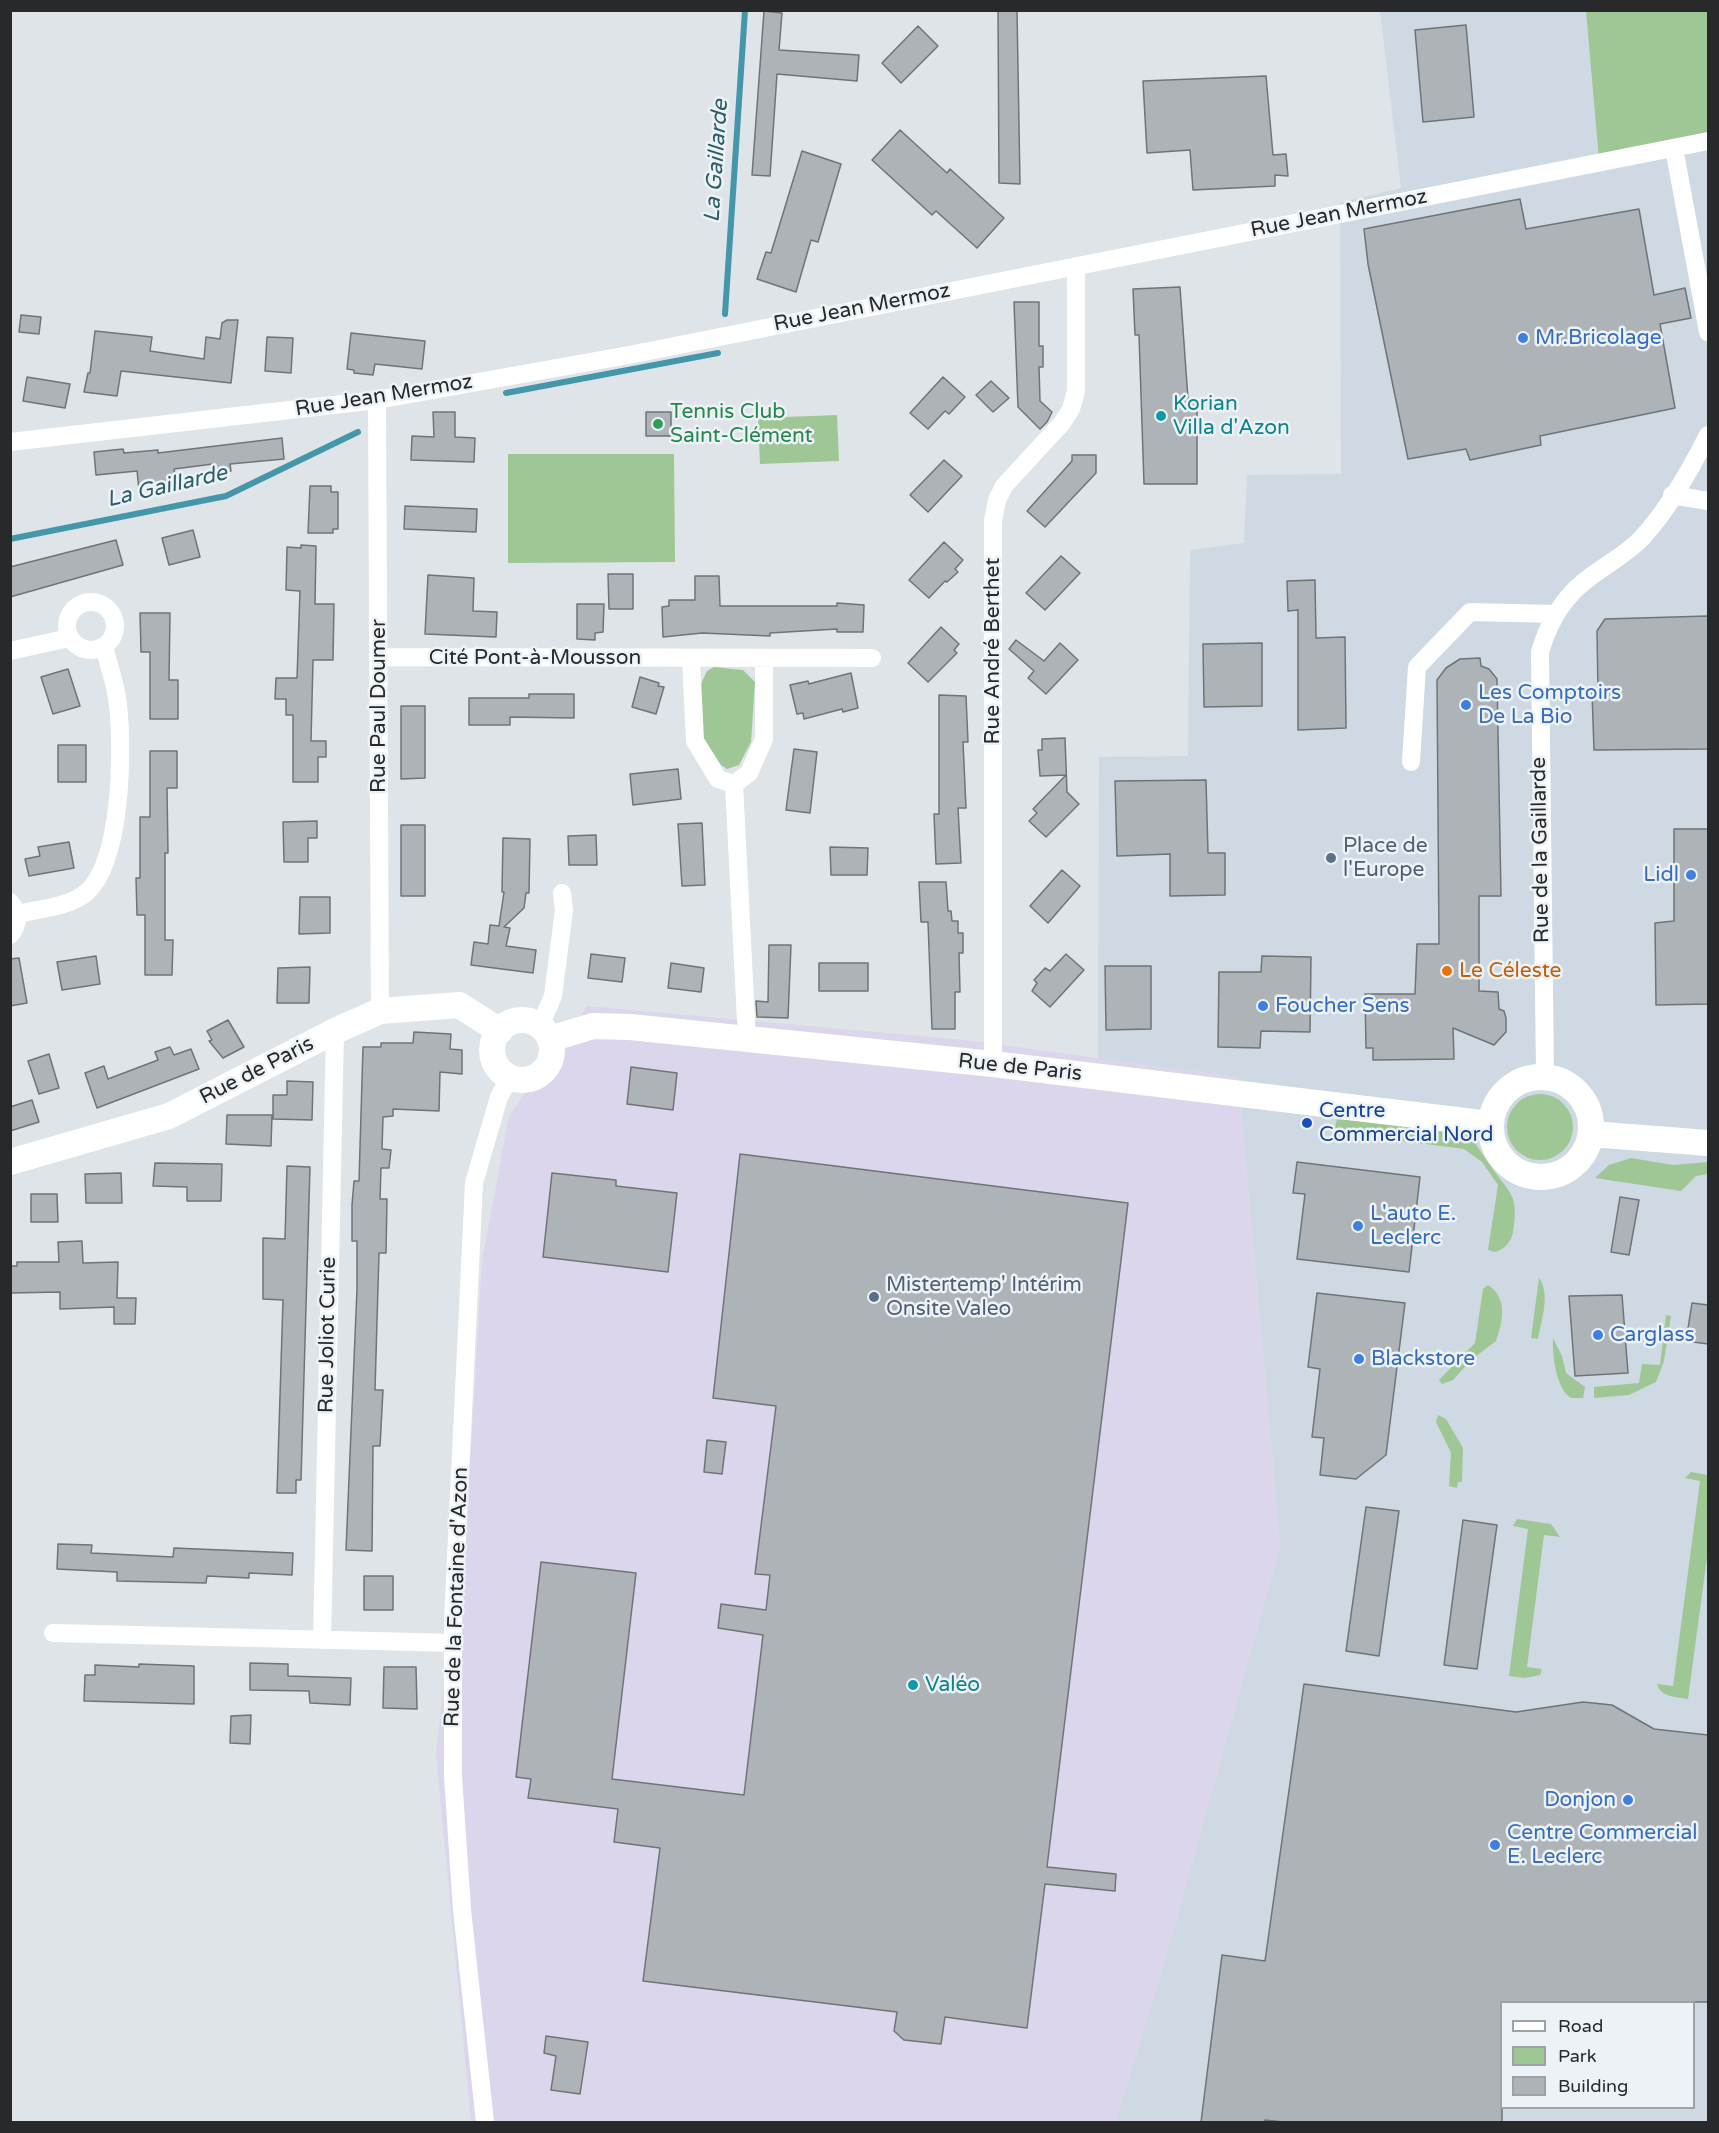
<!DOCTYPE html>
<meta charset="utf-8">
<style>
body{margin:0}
#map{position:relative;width:1719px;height:2133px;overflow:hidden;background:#dfe4e9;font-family:"Varela Round",sans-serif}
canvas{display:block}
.frame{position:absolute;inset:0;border:12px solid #27292a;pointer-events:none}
.legend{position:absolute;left:1500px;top:2001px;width:195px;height:108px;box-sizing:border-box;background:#ecf2f6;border:2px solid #9da2a4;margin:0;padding:8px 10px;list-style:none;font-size:18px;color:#27292a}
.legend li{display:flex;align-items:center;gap:12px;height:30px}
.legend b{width:30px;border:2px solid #9da2a4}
</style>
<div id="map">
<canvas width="1719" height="2133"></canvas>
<div class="frame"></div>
<ul class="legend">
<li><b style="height:8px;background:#fff"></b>Road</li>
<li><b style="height:16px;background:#9fc796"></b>Park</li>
<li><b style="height:16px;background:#aeb3b7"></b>Building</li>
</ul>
</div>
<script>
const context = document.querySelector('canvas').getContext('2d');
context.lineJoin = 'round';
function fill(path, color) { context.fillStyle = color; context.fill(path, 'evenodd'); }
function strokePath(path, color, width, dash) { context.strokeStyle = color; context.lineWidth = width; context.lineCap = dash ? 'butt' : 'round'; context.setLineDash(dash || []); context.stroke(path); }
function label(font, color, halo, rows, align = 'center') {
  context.font = font + ' "Varela Round",sans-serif'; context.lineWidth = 5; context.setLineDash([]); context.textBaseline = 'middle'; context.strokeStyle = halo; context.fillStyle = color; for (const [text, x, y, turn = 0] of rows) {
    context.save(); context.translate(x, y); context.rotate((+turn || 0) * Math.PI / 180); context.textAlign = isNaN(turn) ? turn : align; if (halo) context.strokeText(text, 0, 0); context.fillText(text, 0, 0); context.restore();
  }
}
fill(new Path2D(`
 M1380,11H1586L1599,160L1708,139V2122H1115L1162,1970L1280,1546L1238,1077L1098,1059L1099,757L1188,756L1190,550L1244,543L1247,475L1341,474L1340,203L1401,188ZM1502,2002H1694V2108H1502Z`), '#ced9e3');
fill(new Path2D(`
 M587,1006L965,1040L1238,1077L1280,1546L1162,1970L1115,2122H471L436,1754L471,1449L482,1261L509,1116Z`), '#dcd6ec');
fill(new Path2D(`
 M1586,11H1708V139L1599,160Z
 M837,415L839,461L760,464L758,418Z
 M508,454H674L675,562L508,563Z
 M714,667L743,670L755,682L751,742L739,765L727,769L721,765L701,734L700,686L707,671Z
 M1507 1127a33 33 0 1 1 66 0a33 33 0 1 1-66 0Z
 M1337,1119L1467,1133C1477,1144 1483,1156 1492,1168C1511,1195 1519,1195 1513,1232C1511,1242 1505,1249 1495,1252L1488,1250L1498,1185L1482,1162L1464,1149L1334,1132Z
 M1631,1158L1673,1165L1708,1162V1174L1696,1176L1681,1191L1595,1178L1609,1165Z
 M1539,1278C1551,1294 1541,1321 1538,1339L1531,1338Z
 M1488,1285C1508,1298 1503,1321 1496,1341L1471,1360L1453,1380L1442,1384L1439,1380L1475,1343L1483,1289Z
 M1666,1315L1671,1316L1664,1361L1656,1382L1629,1395L1594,1398V1387L1639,1383L1642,1364L1660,1365Z
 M1553,1338L1562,1356L1566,1373L1585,1387L1583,1398H1571C1556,1389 1552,1354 1553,1338Z
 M1438,1415L1446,1419L1463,1448L1462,1482H1458L1457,1488L1449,1486L1451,1453L1436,1422Z
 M1691,1472L1708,1475V1550L1688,1699C1676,1697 1660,1697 1657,1684L1673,1686L1700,1481L1685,1478Z
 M1517,1519L1551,1524L1560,1537L1544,1535L1527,1667L1542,1669L1540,1675L1525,1678L1509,1676L1528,1529L1513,1526Z`), '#9fc796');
strokePath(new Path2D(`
 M725,314L745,10
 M506,393L718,353
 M10,539L226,496L358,432`), '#4496a9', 6);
const building = new Path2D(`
 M998,10H1017L1020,184L999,183Z
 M764,11L782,13L779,50L859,55L857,81L777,74L770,176L752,175Z
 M1466,25L1474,117L1423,122L1415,30Z
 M918,26L938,46L901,83L882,63Z
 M1266,76L1273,155L1286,154L1288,176L1275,175V186L1193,190L1190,150L1147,153L1143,81Z
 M900,130L947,173L950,169L1004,218L977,248L936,211L932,215L872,160Z
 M802,151L841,164L818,242L811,240L796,292L757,279L766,252L771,253Z
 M1520,199L1526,229L1639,209L1654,295L1685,288L1691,318L1660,324L1675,408L1540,436L1541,445L1470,460L1466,449L1408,459L1368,264L1364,229Z
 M1180,287L1188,399H1197V484H1144L1139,335H1135L1133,289Z
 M1014,302H1039V346H1043V367H1039L1040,401L1052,412L1047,422L1040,429L1018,407Z
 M21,315L41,317L39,334L19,332Z
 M227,320H238L231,383L121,371L117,396L84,392L88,373H90L95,331L152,337L150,351L204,359L206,337L220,339L222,323Z
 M351,333L425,341L422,369L375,364L373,375L354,373V370L347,369Z
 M267,337L293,338L291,373L265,371Z
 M27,377L70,384L65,408L23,401Z
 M943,377L965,397L949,414L945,411L928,429L910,413Z
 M991,381L1009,398L993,412L976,395Z
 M433,412H455V437L475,438L474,462L411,460L412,436L434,437Z
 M646,412H671V436H646Z
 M282,438L284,459L230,464L231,471L214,472L213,464L174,469L176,486L139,490L137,471L96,475L94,452L123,449L124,453L158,450V453Z
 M1072,455H1096V473L1045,527L1027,511L1072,461Z
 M944,460L962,476L928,512L910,495Z
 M310,486H331V492H338V529H333V533H308Z
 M405,506L477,509L476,532L404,529Z
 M193,530L200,557L169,565L162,538Z
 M116,540L123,565L10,597V567Z
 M944,542L963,560L955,569L958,572L947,582L945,581L929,598L909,580Z
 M301,545L316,546L315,604H334L333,660H313L311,741H326V757H318V782H293V715H286V699H275L276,678H297L300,591L286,590L287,547L301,548Z
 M1061,556L1080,573L1045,610L1026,593Z
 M608,574H633V609H609Z
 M428,575L474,578L473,611L497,612L496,637L425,634Z
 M695,576H719L720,606H837V603L864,605L863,632H837V629L770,633V636L702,633L663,637L662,607L669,606V600H695Z
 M1315,580L1316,638L1345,637L1346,728L1298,730V610L1288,611L1287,581Z
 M577,604H604L603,632L595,633V640L577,639Z
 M140,613H170L169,680H178V719H150V652H141Z
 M1708,616V749L1594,750L1592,692H1598L1597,631L1605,619Z
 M941,627L959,644L954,650L957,653L928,682L908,663Z
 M1016,640L1044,661L1060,643L1078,660L1046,694L1028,678L1034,671L1009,649Z
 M1262,643V706L1204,707L1203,644Z
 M1480,658L1481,666L1489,669L1497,679L1501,896H1479V991L1498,992L1499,1009L1504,1011L1506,1018V1032L1494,1045L1453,1028L1454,1059L1373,1060V1048H1366L1365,994H1415L1417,944H1439L1437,680L1446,668L1460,659Z
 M68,669L80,706L53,714L41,677Z
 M851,673L858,708L843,712L842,709L804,719L803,713L797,714L790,685L808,681L809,684L816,682Z
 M640,677L659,683L658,686L664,687L656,714L632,707Z
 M529,694H574V718L510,717V725H469V698H529Z
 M939,695L966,696L968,742H963L966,808H958L961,863L936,864L934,814H939Z
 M401,706H425V778L401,779Z
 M1065,738L1067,792L1079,804L1046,837L1029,821L1037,813L1033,809L1066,775L1040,776L1038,750H1042V739Z
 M58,745H86V782H58Z
 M794,749L817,752L810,813L786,810Z
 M150,751H177V788H167L168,853H165V940H173L172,975H145V915H137L136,878H140V817H150Z
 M678,769L681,799L633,805L630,774Z
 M1206,780L1208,853H1225V895L1170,896V854L1117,856L1115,781Z
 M317,821V838H308V862H284L283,822Z
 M702,823L705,885L682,886L678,824Z
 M401,825H425V896H401Z
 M1674,829H1708V1004L1656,1005L1655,923L1674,921Z
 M596,835L597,865H569L568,836Z
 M503,838L530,839L529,893H526L524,908L504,927L510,928L506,946L536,950L533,973L471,965L474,942L488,944L490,925L499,926L504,892H502Z
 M69,842L74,868L29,876L25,859L40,856L38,847Z
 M830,847L868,848L867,875H831Z
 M1062,870L1080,886L1048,923L1030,906Z
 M919,882H946L948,911H951L952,921H958V933H963V953H959L960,992H955V1029H932L928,922H921Z
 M300,897H330V933L299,934Z
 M769,945H791L788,1018L757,1017L756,1001L768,1002Z
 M591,954L625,958L622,982L588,978Z
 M1066,954L1084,970L1050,1007L1032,991L1037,983L1034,980L1045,968L1050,971Z
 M96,956L100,984L62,990L57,962Z
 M1262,956L1311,957L1310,1032L1261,1031L1260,1048L1218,1047L1219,972H1261Z
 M19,958L27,1003L10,1006V959Z
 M671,963L704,968L701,992L668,988Z
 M819,963H868V991H819Z
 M1105,966H1151V1029L1106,1030Z
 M310,967L309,1003H277L278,968Z
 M228,1020L244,1047L223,1058L209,1041L212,1040L207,1031Z
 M414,1032L451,1034L450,1049L462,1050V1074L440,1072L439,1111L393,1109V1116L383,1117L382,1149L391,1150L389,1168H381L380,1199H387L386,1253H379L375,1390H383L380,1446H373L372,1551L346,1550L357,1289V1241H352V1205L354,1181H359L363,1047H381V1043H413Z
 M170,1047L174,1055L191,1049L199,1069L97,1108L85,1073L104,1066L108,1079L158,1060L155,1052Z
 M49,1054L59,1088L39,1094L28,1061Z
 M631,1067L677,1073L673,1110L627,1104Z
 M287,1081L313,1082L312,1120L273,1119V1095H287Z
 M32,1100L39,1122L10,1131V1107Z
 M227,1115H272L271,1146L226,1144Z
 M740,1154L1128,1203L1047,1867L1116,1874L1115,1891L1045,1884L1027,2028L945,2017L941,2044L904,2040L894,2031L897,2012L643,1981L660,1848L614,1842L618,1809L528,1798L531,1779L516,1777L541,1562L636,1573L612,1779L744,1795L763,1635L718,1628L721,1604L766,1610L770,1575L755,1574L776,1406L713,1398Z
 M1297,1162L1420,1177L1409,1272L1297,1259L1305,1194L1293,1193Z
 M155,1163L222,1164L221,1201H187V1187L153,1186Z
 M287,1166L310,1167L301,1480H296V1493H277L283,1300L263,1299V1238L285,1239Z
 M121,1173L122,1203H86L85,1174Z
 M552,1173L616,1180V1186L677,1193L668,1272L543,1257Z
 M31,1194H57L58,1222H31Z
 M1620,1197L1639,1200L1629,1255L1611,1252Z
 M82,1241L83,1263L118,1262L117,1298H136L135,1324H114V1307L60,1309V1292L10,1293V1266H17V1262H59L58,1242Z
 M1317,1293L1405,1303L1386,1455L1356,1479L1320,1475L1324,1438L1312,1437L1320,1369L1308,1367Z
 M1622,1295L1628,1373L1575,1376L1569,1296Z
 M1692,1303L1708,1305V1344L1686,1341Z
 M707,1440L726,1442L722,1474L704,1472Z
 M1366,1507L1399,1511L1379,1656L1346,1651Z
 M1463,1520L1497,1525L1477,1669L1444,1665Z
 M58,1544L92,1545L91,1553L173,1557L174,1548L293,1553L292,1575L249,1573V1578L207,1576L206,1583L117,1581V1572L57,1569Z
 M364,1576H393V1610H364Z
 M250,1663L288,1664V1676L351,1678L350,1705L310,1703L309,1691L250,1690Z
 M139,1664L194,1666V1704L84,1701L85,1675H95V1665L139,1667Z
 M384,1667H416L417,1709L383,1708Z
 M1304,1684L1516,1712L1583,1702L1612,1705L1654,1729L1708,1735V2002H1502V2122H1283L1265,2120L1264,2122H1201L1222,1955L1265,1961Z
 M251,1715L250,1744L230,1743L231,1716Z
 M546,2036L588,2042L580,2094L551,2090L556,2056L544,2053Z`);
fill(building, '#aeb3b7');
strokePath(building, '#6f7477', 1.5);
strokePath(new Path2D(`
 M1674,148L1708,332
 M377,400L380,1011
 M10,442L377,400L629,355L1708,141
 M1672,495L1708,501
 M67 626a24 24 0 1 1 48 0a24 24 0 1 1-48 0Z
 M10,651L69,638
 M378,657L872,658
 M691,658L695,741L718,779L734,784L749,773L764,739V658
 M1411,762L1417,667L1470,612L1556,614
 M734,784L747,1040
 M10,902C20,913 19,924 10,935
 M17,914C39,909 70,907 87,892C122,860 123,750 118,705C116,685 109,666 104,647
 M540,1026L553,996L564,910L562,893
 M993,1064V521L997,500L1004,486L1062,423L1071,409L1076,391V266
 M1545,1076L1540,652C1547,628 1560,603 1579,586C1599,568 1622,558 1641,539C1668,510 1690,470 1708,435
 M53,1633L454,1643
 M322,1640L335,1031
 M485,2122L462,1910L453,1776V1621L474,1183L499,1097L510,1077`), '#fff', 18);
strokePath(new Path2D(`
 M492 1050a30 30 0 1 1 60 0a30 30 0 1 1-60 0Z
 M550,1039L593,1026L630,1027L993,1064L1490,1124
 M1491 1127a50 50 0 1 1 100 0a50 50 0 1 1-100 0Z
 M1591,1134L1708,1143
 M10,1162L169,1116L335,1031L380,1011L459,1005L500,1031`), '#fff', 26);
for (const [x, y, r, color] of [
 [1523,338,6,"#3f7fe0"],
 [1161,416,6,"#0f9aa8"],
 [658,424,6,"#2e9e5b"],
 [1466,705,6,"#3f7fe0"],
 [1331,858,6,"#5c6f8a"],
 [1691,875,6,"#3f7fe0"],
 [1447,971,6,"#e8710a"],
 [1263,1006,6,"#3f7fe0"],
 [1307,1123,6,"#1a4fb4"],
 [1358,1226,6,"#3f7fe0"],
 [874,1297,6,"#5c6f8a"],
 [1598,1335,6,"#3f7fe0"],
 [1359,1359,6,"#3f7fe0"],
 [913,1685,6,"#0f9aa8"],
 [1628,1800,6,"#3f7fe0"],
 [1495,1845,6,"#3f7fe0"]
]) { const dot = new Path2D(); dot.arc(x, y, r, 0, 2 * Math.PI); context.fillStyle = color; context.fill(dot); strokePath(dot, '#ecf2f6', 2); }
label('21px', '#27292a', '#ecf2f6', [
 ["Rue Jean Mermoz",1339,214,-11],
 ["Rue Jean Mermoz",862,308,-11],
 ["Rue Jean Mermoz",384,396,-9],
 ["Rue André Berthet",993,651,-90],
 ["Cité Pont-à-Mousson",535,658],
 ["Rue Paul Doumer",379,706,-90],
 ["Rue de la Gaillarde",1541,850,-91],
 ["Rue de Paris",1020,1068,6],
 ["Rue de Paris",257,1071,-27],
 ["Rue Joliot Curie",328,1335,-89],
 ["Rue de la Fontaine d'Azon",457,1597,-88]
]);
label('21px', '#366cbe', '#ecf2f6', [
 ["Mr.Bricolage",1535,338],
 ["Les Comptoirs",1478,693],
 ["De La Bio",1478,717],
 ["Lidl",1679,875,"right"],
 ["Foucher Sens",1275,1006],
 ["L'auto E.",1370,1214],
 ["Leclerc",1370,1238],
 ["Carglass",1610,1335],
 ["Blackstore",1371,1359],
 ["Donjon",1616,1800,"right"],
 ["Centre Commercial",1507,1833],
 ["E. Leclerc",1507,1857]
], 'left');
label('21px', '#0d838f', '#ecf2f6', [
 ["Korian",1173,404],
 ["Villa d'Azon",1173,428],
 ["Valéo",925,1685]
], 'left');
label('21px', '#27864d', '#ecf2f6', [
 ["Tennis Club",670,412],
 ["Saint-Clément",670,436]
], 'left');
label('21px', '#4e5e75', '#ecf2f6', [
 ["Place de",1343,846],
 ["l'Europe",1343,870],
 ["Mistertemp' Intérim",886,1285],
 ["Onsite Valeo",886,1309]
], 'left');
label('21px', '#c56008', '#ecf2f6', [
 ["Le Céleste",1459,971]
], 'left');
label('21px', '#164399', '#ecf2f6', [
 ["Centre",1319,1111],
 ["Commercial Nord",1319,1135]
], 'left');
label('italic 22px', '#2c5d69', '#ecf2f6', [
 ["La Gaillarde",717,161,-86],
 ["La Gaillarde",167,487,-13]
]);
</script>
